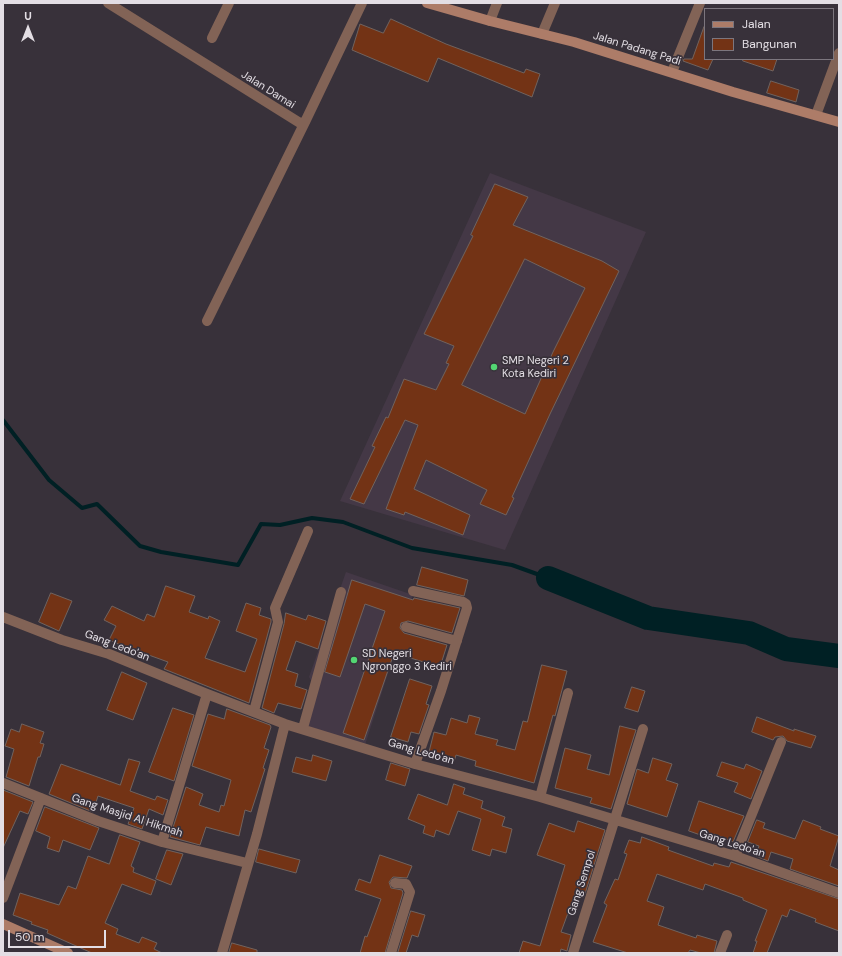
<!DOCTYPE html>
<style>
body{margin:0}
#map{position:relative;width:842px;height:956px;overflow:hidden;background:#38313a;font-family:"DM Sans",sans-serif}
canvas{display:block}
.frame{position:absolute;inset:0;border:4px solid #e3dee4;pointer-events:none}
.legend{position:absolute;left:704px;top:8px;width:130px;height:52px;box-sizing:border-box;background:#38313a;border:1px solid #7c767e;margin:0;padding:5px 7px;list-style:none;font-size:12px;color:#e3dee4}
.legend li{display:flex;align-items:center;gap:8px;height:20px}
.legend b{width:20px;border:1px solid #7c767e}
.north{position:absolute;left:8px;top:8px;width:40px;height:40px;-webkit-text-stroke:3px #38313a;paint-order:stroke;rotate:0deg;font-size:11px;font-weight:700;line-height:16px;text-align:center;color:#e3dee4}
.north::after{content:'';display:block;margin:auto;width:14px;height:18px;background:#e3dee4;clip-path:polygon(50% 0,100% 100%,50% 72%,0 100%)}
.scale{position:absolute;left:8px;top:930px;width:98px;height:18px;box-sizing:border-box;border:2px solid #e3dee4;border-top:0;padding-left:5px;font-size:12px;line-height:14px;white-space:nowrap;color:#e3dee4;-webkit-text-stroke:3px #38313a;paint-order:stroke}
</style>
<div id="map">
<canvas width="842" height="956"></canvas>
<div class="frame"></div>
<ul class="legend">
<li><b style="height:5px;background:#ad7c68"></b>Jalan</li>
<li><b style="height:11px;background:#733315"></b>Bangunan</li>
</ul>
<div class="north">U</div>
<div class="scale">50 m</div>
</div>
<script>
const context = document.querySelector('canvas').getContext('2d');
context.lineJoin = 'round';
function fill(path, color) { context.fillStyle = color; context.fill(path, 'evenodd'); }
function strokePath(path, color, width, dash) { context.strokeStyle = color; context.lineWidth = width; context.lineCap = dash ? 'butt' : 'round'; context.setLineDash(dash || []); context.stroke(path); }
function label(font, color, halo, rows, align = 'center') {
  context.font = font + ' "DM Sans",sans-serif'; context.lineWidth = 3.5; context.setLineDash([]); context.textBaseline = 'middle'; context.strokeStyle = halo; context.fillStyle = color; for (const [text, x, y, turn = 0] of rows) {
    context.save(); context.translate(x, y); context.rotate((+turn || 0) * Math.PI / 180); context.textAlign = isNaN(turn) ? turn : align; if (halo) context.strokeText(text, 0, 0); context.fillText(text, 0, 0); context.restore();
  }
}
fill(new Path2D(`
 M490,173L646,232L505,550L340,501Z
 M346,572L413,595L365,745L303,725L315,687L309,677Z`), '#443846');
strokePath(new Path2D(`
 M3,420L49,480L82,508L97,504L140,546L161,552L238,565L261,524L280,525L312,518L343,522L412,548L512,565L548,578`), '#002024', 4);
strokePath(new Path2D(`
 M548,578L648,618L749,633L786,649L839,656`), '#002024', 24);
const building = new Path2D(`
 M391,19L446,44L524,73L526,69L540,74L532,97L438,58L428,82L352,50L360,24L383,33Z
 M704,27L705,59H713L708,70L683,61L684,59H692Z
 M743,59H777L773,71L743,61Z
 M771,81L799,90L796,102L767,93Z
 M495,184L528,197L513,225L602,261L619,271L550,414L512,497L514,498L506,515L480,504L487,490L426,460L414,489L470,515L463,535L405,512L404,515L386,509L418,425L405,420L364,504L350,499L375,447L372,446L386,417L388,418L404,379L436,390L449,364L446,363L454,346L424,334L473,236L471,235ZM525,259L585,288L553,352L525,414L462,385Z
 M422,567L468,580L464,596L417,585Z
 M352,580L413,600L414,598L460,608L452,633L408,621L401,623L400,628L404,633L447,645L440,667L394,653L364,740L343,733L385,611L365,604L340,677L325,672Z
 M166,586L195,596L189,612L208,619L209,616L220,621L205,658L245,672L257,639L236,631L246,603L261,608L259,615L271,619V622L249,703L164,669L168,662L135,650L134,651L109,640L116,626L104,620L112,606L144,621L147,614L154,617Z
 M51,593L72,601L59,631L39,622Z
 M286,613L306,620L308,615L326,621L318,649L296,641L286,670L298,674L295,686L307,690L301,709L278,703L274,713L262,708L284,624Z
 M542,665L567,671L555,716L553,715L534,783L475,766L476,761L456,755L454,762L440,758L441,755L429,752L434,732L446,735L451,718L467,723L469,715L480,718L475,734L498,740L496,745L515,750L523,721L527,722Z
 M122,672L147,683L133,720L107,710Z
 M410,679L432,686L426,704L429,705L419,734L411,732L408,742L391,737Z
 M632,687L645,691L638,712L625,708Z
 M173,708L194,715L174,781L149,772Z
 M227,709L270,725L271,727L264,748L269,750L263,768L265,769L251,812L245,810L239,836L206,827L200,845L170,837L186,787L203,794L199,805L219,812L221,805L224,806L231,780L192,766L208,714L224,719Z
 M757,717L794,731V729L816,736L811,748L787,741L783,736L775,737L773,740L752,732Z
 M22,724L44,732L40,743L44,744L40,757H38L29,786L6,777L14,749L5,746L11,729L19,732Z
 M620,726L636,730L611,809L590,803L592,798L555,788L565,748L591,755L587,769L609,775Z
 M313,755L332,761L326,781L292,772L296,757L311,761Z
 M653,758L672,764L666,780L678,784L667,817L627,804L637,769L648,773Z
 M129,759L140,762L130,791L155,800L157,796L168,800L163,815L149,809L142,829L128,824L134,808L98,796L93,812L49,794L61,764L120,785Z
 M722,762L744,769L746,764L762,771L751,799L734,792L738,783L717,776Z
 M391,763L410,769L405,786L386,780Z
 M454,784L465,788L463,794L483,801L481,808L505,817L502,826L512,829L506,853L492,849L490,856L472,850L481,819L458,811L449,835L436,830L434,837L423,833L425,826L408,819L418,794L447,805Z
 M3,790L33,802L28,814L20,811L3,848Z
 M699,801L744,816L733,842L714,834L712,839L689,831Z
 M45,807L99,828L90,850L63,840L59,852L47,848L50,837L36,831Z
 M757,820L765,823L763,828L795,839L803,820L821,827L820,829L839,836L830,866L839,870V886L790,869L793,859L771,852L768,861L756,856L759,846L748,842Z
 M578,821L605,830L584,897L575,894L561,932L571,935L567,951L561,949L560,953H519L523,941L540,946L565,865L537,855L549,823L574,832Z
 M120,835L140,842L131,866L134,868L133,872L156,881L151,895L122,884L105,923L118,929L116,934L139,943L142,937L157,943L154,949L162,953H92L47,933L48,930L31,924L32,922L13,915L20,893L59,905L68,886L76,889L88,856L109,864Z
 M642,837L669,847L668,850L713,866L714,863L729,867L731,862L839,899V931L815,922L816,919L790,909L787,917L782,915L767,953H753L757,941H755L767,910L743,900V898L705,884L703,890L657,874L647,901L664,907L658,925L696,938L697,935L717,941L714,953H701L690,950L688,953H628L593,942L607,905L604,903L615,879L618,880L627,854L624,853L629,840L640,843Z
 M259,849L300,860L296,873L256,862Z
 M167,850L183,854L171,885L156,879Z
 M380,855L412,866L407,878L393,877L389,882L391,888L402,890L403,893L385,953H360L365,936L367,937L381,899L355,890L359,879L370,883Z
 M411,911L425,915L418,937L412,935L406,953H398Z
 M232,943L257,950V953H229Z`);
fill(building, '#733315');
strokePath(building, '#71635e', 1);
strokePath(new Path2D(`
 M108,3L300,123L305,122L362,3
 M490,21L497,3
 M542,34L555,3
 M212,38L229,3
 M672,72L700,3
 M816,115L839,53
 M207,321L305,122
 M413,591L463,602L466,604L467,608L441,691L415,764
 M3,617L62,640L109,654L207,694L285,724L415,764L540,797L735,856L839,893
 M406,627L457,641
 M254,711L278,622L275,608L308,531
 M303,728L341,592
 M3,783L98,821L162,842L247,863
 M540,797L568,693
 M162,842L207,694
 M735,856L781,742
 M3,898L41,798
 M222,953L257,834L285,724
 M391,953L410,892L406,884L395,883
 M573,953L643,729
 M720,953L727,935`), '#826356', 10);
strokePath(new Path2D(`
 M427,3L490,21L574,42L733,92L839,122
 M3,924L68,953`), '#ad7c68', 10);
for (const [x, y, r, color] of [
 [494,367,4,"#53d673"],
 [354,660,4,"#53d673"]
]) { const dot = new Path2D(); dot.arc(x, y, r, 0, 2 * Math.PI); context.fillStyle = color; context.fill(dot); strokePath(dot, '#38313a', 1.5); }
label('11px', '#e3dee4', '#38313a', [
 ["Jalan Padang Padi",637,49,17],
 ["Jalan Damai",268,90,32],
 ["Gang Ledo'an",117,646,21],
 ["Gang Ledo'an",421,752,16],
 ["Gang Masjid Al Hikmah",127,816,18],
 ["Gang Ledo'an",732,844,18],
 ["Gang Sempol",582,883,-72]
]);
label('11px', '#e3dee4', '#38313a', [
 ["SMP Negeri 2",502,361],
 ["Kota Kediri",502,374],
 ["SD Negeri",362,654],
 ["Ngronggo 3 Kediri",362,667]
], 'left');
</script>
